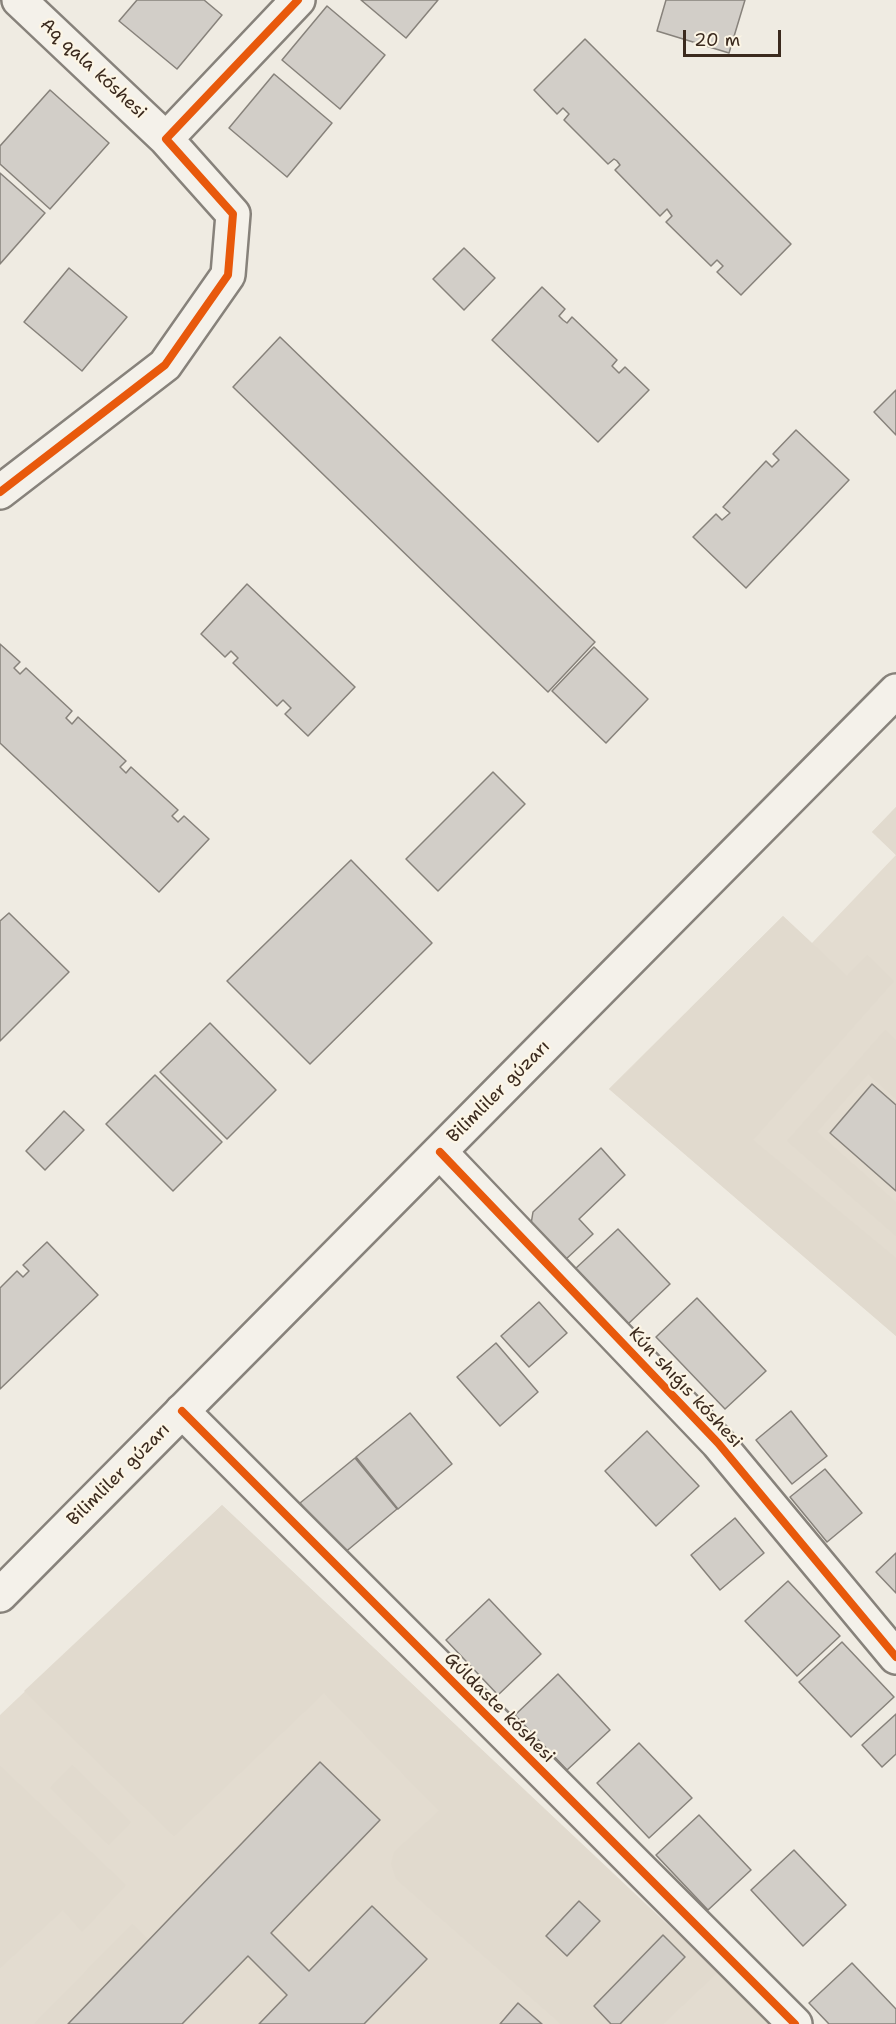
<!DOCTYPE html>
<meta charset="utf-8">
<style>
body{margin:0}
#map{position:relative;width:896px;height:2024px;overflow:hidden;background:#efebe2;font-family:"Shantell Sans",sans-serif}
canvas{display:block}
.scale{position:absolute;left:683px;top:30px;width:98px;height:27px;box-sizing:border-box;border:3px solid #3b2a1e;border-top:0;padding-left:8px;font-size:18px;line-height:21px;white-space:nowrap;color:#3b2a1e;-webkit-text-stroke:4px #fcf5e5;paint-order:stroke}
</style>
<div id="map">
<canvas width="896" height="2024"></canvas>
<div class="scale">20 m</div>
</div>
<script>
const context = document.querySelector('canvas').getContext('2d');
context.lineJoin = 'round';
function fill(path, color) { context.fillStyle = color; context.fill(path, 'evenodd'); }
function strokePath(path, color, width, dash) { context.strokeStyle = color; context.lineWidth = width; context.lineCap = dash ? 'butt' : 'round'; context.setLineDash(dash || []); context.stroke(path); }
function label(font, color, halo, rows, align = 'center') {
  context.font = font + ' "Shantell Sans",sans-serif'; context.lineWidth = 4.5; context.setLineDash([]); context.textBaseline = 'middle'; context.strokeStyle = halo; context.fillStyle = color; for (const [text, x, y, turn = 0] of rows) {
    context.save(); context.translate(x, y); context.rotate((+turn || 0) * Math.PI / 180); context.textAlign = isNaN(turn) ? turn : align; if (halo) context.strokeText(text, 0, 0); context.fillText(text, 0, 0); context.restore();
  }
}
fill(new Path2D(`
 M896,807V1336L609,1089L783,916L812,943L896,855L872,832Z
 M222,1505L718,1972L772,2024H0V1715Z`), '#e3dcd0');
fill(new Path2D(`
 M896,807V855L872,832Z
 M783,916L847,976L867,955L894,981L753,1140L896,1258V1336L609,1089Z
 M885,1030L896,1040V1099L868,1074L817,1132L896,1202V1236L787,1141Z
 M222,1505L718,1972L663,2024H561L396,1879L391,1864L394,1852L439,1811L324,1693L174,1836L24,1691Z
 M72,1765L131,1822L109,1845L50,1788Z
 M0,1766L126,1885L82,1932L63,1910L0,1968Z
 M132,1924L152,1943L73,2024H34Z`), '#e1dace');
const building = new Path2D(`
 M137,0H204L222,15L177,69L119,21Z
 M361,0H438L406,38Z
 M666,0H745L729,53L657,31Z
 M327,6L385,55L340,109L282,60Z
 M585,39L791,244L741,295L717,272L723,266L717,260L711,266L666,222L672,216L667,209L660,216L615,170L620,165L617,161L614,159L608,164L564,120L569,114L563,108L557,114L534,90Z
 M274,74L332,123L287,177L229,128Z
 M50,90L109,143L50,209L0,164V146Z
 M0,173L45,213L0,264Z
 M464,248L495,278L464,310L433,279Z
 M69,268L127,317L82,371L24,322Z
 M542,287L565,309L559,316L563,320L567,323L572,317L617,360L612,366L619,373L625,367L649,390L598,442L492,340Z
 M280,337L595,642L548,692L233,387Z
 M896,390V435L874,412Z
 M796,430L849,480L746,588L693,537L716,514L722,520L730,513L723,507L766,461L772,467L779,460L773,454Z
 M247,584L355,687L308,736L285,714L291,708L283,700L277,706L233,663L238,658L231,651L225,657L201,634Z
 M0,644L20,662L14,668L20,674L26,668L72,711L66,718L72,724L78,717L126,761L120,767L126,773L131,767L178,810L172,816L178,822L184,816L209,839L159,892L0,743Z
 M594,647L648,699L606,743L552,691Z
 M493,772L525,804L438,891L406,859Z
 M351,860L432,943L310,1064L227,981Z
 M9,913L69,972L0,1041V921Z
 M210,1023L276,1090L227,1139L160,1072Z
 M155,1075L222,1142L173,1191L106,1124Z
 M872,1084L896,1105V1191L830,1133Z
 M64,1111L84,1130L45,1170L26,1151Z
 M601,1148L625,1175L579,1219L593,1234L565,1260L531,1224L533,1212Z
 M618,1229L670,1284L628,1324L575,1269Z
 M47,1242L98,1295L0,1389V1288L17,1271L23,1277L29,1271L23,1265Z
 M697,1298L766,1371L725,1409L656,1337Z
 M539,1302L567,1333L529,1367L501,1336Z
 M496,1343L538,1392L500,1426L457,1377Z
 M791,1411L827,1456L792,1484L756,1440Z
 M410,1413L452,1464L398,1509L356,1457Z
 M647,1431L699,1486L656,1526L605,1471Z
 M355,1458L397,1509L343,1554L300,1503Z
 M825,1469L862,1513L827,1542L790,1497Z
 M735,1518L764,1553L720,1590L691,1555Z
 M896,1553V1593L876,1572Z
 M788,1581L840,1636L797,1676L745,1621Z
 M489,1599L541,1654L498,1695L446,1640Z
 M842,1642L894,1697L851,1737L799,1682Z
 M558,1674L610,1730L567,1770L515,1715Z
 M896,1714V1754L882,1767L862,1745Z
 M639,1743L692,1798L649,1838L597,1783Z
 M320,1762L380,1820L271,1933L309,1971L372,1906L427,1959L364,2024H259L287,1995L248,1956L182,2024H68Z
 M699,1815L751,1870L708,1910L656,1855Z
 M794,1850L846,1905L803,1946L751,1890Z
 M579,1901L600,1921L567,1956L546,1936Z
 M663,1935L685,1957L620,2024H611L594,2006Z
 M852,1963L896,2009V2024H829L809,2003Z
 M518,2003L542,2024H500Z`);
fill(building, '#d2cec8');
strokePath(building, '#87827b', 1.5);
const street = new Path2D(`
 M19,0L166,139
 M0,492L165,365L228,275L233,214L166,139L298,0
 M440,1152L718,1443L896,1657
 M182,1411L795,2024`);
const secondary = new Path2D(`
 M0,1595L896,691`);
strokePath(street, '#87827b', 38);
strokePath(secondary, '#87827b', 38);
strokePath(street, '#f4f1ea', 33);
strokePath(secondary, '#f4f1ea', 33);
strokePath(new Path2D(`
 M0,492L165,365L228,275L233,214L166,139L298,0
 M440,1152L718,1443L896,1657
 M182,1411L795,2024`), '#e8590c', 8);
label('18px', '#3b2a1e', '#fcf5e5', [
 ["Aq qala kóshesi",93,69,43],
 ["Bilimliler gúzarı",499,1092,-45],
 ["Kún shıǵıs kóshesi",685,1388,47],
 ["Bilimliler gúzarı",119,1475,-45],
 ["Gúldaste kóshesi",499,1708,45]
]);
</script>
